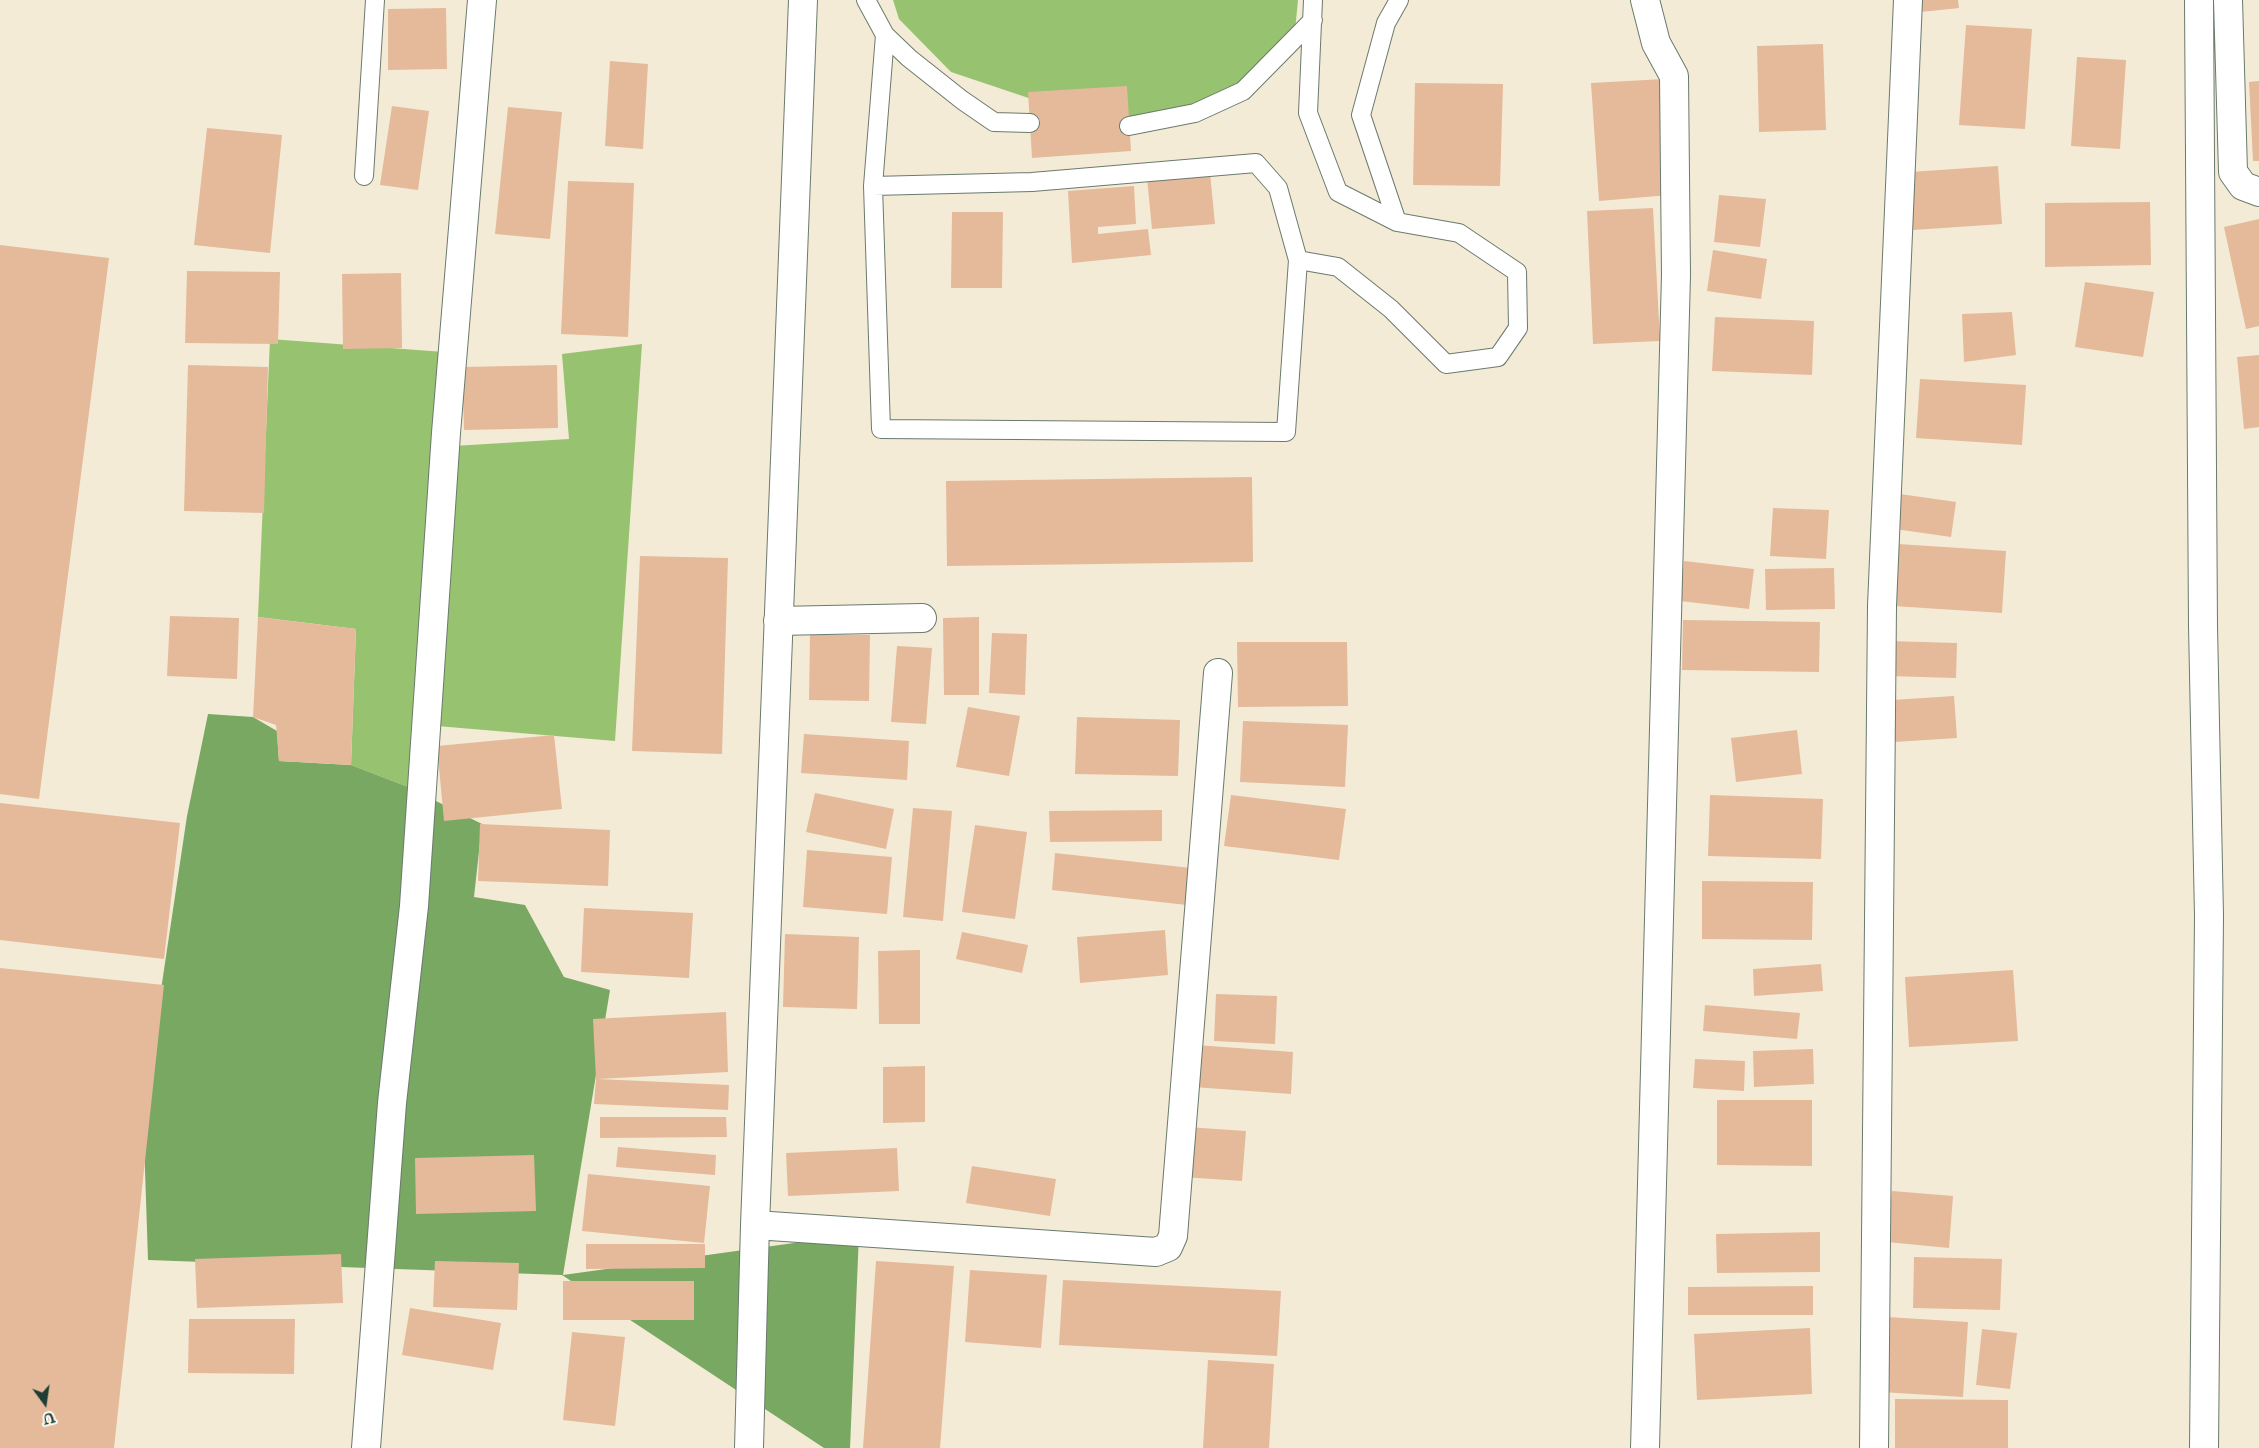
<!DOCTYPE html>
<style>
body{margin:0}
#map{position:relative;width:2259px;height:1448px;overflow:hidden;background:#f4ebd6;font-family:"IM FELL English",serif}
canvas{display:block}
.north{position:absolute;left:20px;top:1378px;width:50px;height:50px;-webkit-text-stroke:4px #fdfcf7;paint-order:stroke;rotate:166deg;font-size:14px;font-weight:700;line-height:20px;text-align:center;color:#1f3d34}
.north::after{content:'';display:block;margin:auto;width:18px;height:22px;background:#1f3d34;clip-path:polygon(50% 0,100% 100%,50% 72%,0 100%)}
</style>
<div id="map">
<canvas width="2259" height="1448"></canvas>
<div class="north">U</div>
</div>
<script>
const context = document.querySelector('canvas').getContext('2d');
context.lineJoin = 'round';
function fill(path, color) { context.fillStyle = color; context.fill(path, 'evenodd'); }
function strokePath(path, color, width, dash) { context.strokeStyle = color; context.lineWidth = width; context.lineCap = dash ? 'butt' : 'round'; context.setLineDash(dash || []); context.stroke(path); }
fill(new Path2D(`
 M893,0H1298L1295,31L1232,105L1127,131L951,72L899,19Z
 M270,339L444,352L437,447L569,439L562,354L642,344L615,741L425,725L408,787L351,765L356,629L258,617Z`), '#97c26f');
fill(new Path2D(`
 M208,714L253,717L277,731L279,761L351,765L408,787L482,824L474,897L525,905L564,977L610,990L563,1275L859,1234L850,1448H824L562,1275L148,1260L143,1110L187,816Z`), '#79a862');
fill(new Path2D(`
 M1919,0H1958L1959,8L1921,12Z
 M446,8L447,69L388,70V9Z
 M1966,25L2032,29L2025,129L1959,125Z
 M1823,44L1826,130L1759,132L1757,46Z
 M2077,57L2126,60L2120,149L2071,146Z
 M610,61L648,64L643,149L605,146Z
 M1664,79L1669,195L1599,201L1591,83Z
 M2259,81V161H2253L2249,82Z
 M1415,83L1503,84L1500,186L1413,185Z
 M1127,86L1131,151L1032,158L1028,92Z
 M392,106L429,111L418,190L380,185Z
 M508,107L562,112L550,239L495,234Z
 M207,128L282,135L270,253L194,245Z
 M1998,166L2002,224L1913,230L1910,172Z
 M1210,173L1215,224L1152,229L1147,178Z
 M568,181L634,183L628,337L561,334Z
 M1134,186L1136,224L1098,227V234L1148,229L1151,255L1072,263L1068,191Z
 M1719,195L1766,199L1760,247L1714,242Z
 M2150,202L2151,265L2045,267V203Z
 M1653,208L1660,341L1593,344L1587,211Z
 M952,212H1003L1002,288H951Z
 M2259,219V326L2246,329L2224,227Z
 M0,245L109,258L39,799L0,794Z
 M1713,250L1767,259L1761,299L1707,291Z
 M187,271L280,272L278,344L185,343Z
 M401,273L402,348L343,349L342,274Z
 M2085,282L2154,292L2143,357L2075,347Z
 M2012,312L2016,355L1964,362L1962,314Z
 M1715,317L1814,321L1812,375L1712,371Z
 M2259,355V427L2244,429L2237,357Z
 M188,365L268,367L264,513L184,511Z
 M557,365L558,428L464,430L462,367Z
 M1920,379L2026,385L2022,445L1916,438Z
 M1252,477L1253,562L947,566L946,481Z
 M1900,494L1956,502L1951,537L1895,529Z
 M1773,508L1829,510L1826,559L1770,556Z
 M1898,544L2006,551L2002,613L1893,606Z
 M640,556L728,558L722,754L632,751Z
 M1684,561L1754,569L1749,609L1680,601Z
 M1834,568L1835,609L1766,610L1765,569Z
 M170,616L239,618L237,679L167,676Z
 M258,617L356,629L351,765L279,761L276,725L253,717Z
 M979,617V695H944L943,618Z
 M1683,620L1820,622L1819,672L1682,670Z
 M992,633L1027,634L1025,695L989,693Z
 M810,635H870L869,701L809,700Z
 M1888,641L1957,643L1956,678L1887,676Z
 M1237,642H1347L1348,706L1238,707Z
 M897,646L932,648L926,724L891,722Z
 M1954,696L1957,738L1895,742L1892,700Z
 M968,707L1020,716L1009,776L956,767Z
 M1077,717L1180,720L1178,776L1075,774Z
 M1243,721L1348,725L1345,787L1240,782Z
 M1797,730L1802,774L1736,782L1731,738Z
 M804,734L909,741L907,780L801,773Z
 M554,735L562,809L444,821L437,746Z
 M815,793L894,809L886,849L806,832Z
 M1231,795L1346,809L1339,860L1224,846Z
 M1710,795L1823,799L1821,859L1708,856Z
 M0,803L180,823L164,959L0,940Z
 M913,808L952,811L943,921L903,917Z
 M1162,810V841L1050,842L1049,811Z
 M480,824L610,830L608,886L478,881Z
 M975,825L1027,832L1015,919L962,912Z
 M807,850L892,857L887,914L803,907Z
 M1055,853L1191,868L1187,905L1052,890Z
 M1702,881L1813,882L1812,940L1702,939Z
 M584,908L693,913L689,978L581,972Z
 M1165,930L1168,975L1080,983L1077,937Z
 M962,932L1028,945L1022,973L956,959Z
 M785,934L859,937L857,1009L783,1007Z
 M920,950V1024H879L878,951Z
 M1821,964L1823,991L1754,996L1753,969Z
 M0,968L164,985L114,1448H0Z
 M2013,970L2018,1041L1909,1047L1905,977Z
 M1216,994L1277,996L1275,1044L1214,1041Z
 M1705,1005L1800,1013L1797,1039L1703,1031Z
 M726,1012L728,1072L598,1079L729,1085L728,1110L594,1104L596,1079L593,1019Z
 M1196,1045L1293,1052L1291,1094L1193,1087Z
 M1813,1049L1814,1084L1754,1087L1753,1051Z
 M1695,1059L1745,1061L1744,1091L1693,1088Z
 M925,1066V1122L883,1123V1067Z
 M1717,1100H1812V1166L1717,1165Z
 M600,1117H726L727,1137L600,1138Z
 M1187,1127L1246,1131L1242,1181L1183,1177Z
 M618,1147L716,1155L715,1175L616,1167Z
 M897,1148L899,1191L788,1196L786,1153Z
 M534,1155L536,1211L416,1214L415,1158Z
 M972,1166L1056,1179L1050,1216L966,1203Z
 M588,1174L710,1186L704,1243L582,1231Z
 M1892,1191L1953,1196L1949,1248L1887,1242Z
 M1820,1232V1272L1717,1273L1716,1234Z
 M586,1244H705V1268L586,1269Z
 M341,1254L343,1303L197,1308L195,1259Z
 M1914,1257L2002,1259L2000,1310L1913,1308Z
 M435,1261L519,1263L517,1310L433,1307Z
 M876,1261L954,1266L940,1448H863Z
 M970,1270L1047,1275L1041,1348L965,1342Z
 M1063,1280L1281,1291L1277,1356L1059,1345Z
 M563,1281H694V1320H563Z
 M1813,1286V1315H1688V1287Z
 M410,1308L501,1323L493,1370L402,1355Z
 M1887,1317L1968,1322L1963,1397L1881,1392Z
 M189,1319H295L294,1374L188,1373Z
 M1810,1328L1812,1394L1697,1400L1694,1334Z
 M1982,1329L2017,1333L2010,1389L1976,1385Z
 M572,1332L625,1337L615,1426L563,1420Z
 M1208,1360L1274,1364L1269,1448H1203Z
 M1895,1399L2008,1400V1448H1895Z`), '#e4ba9b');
const service = new Path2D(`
 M866,0L885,35L909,58L962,100L994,122L1030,123
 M1313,0L1308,113L1338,192L1397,222
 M885,35L873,186L881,429L1286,432L1298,260
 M1129,126L1195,113L1243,91L1313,20
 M364,176L375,0
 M873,186L1032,182L1256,163L1278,188L1298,260L1338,267L1391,309L1446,364L1498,357L1518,328L1517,272L1459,233L1397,222L1361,115L1386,23L1399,0`);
const minor = new Path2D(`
 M2199,0L2203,626L2209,916L2204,1448
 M2228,0L2233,172L2243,186L2259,192
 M778,621L922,618
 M755,1225L1156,1252L1168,1247L1173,1236L1218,673
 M366,1448L392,1103L414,906L446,433L482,0
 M749,1448L755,1225L803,0
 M1645,1448L1676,275L1674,76L1656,43L1645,0
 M1874,1448L1882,606L1908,0`);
strokePath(service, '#6a7a6d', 20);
strokePath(minor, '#6a7a6d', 30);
strokePath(service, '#fff', 18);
strokePath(minor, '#fff', 28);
</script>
